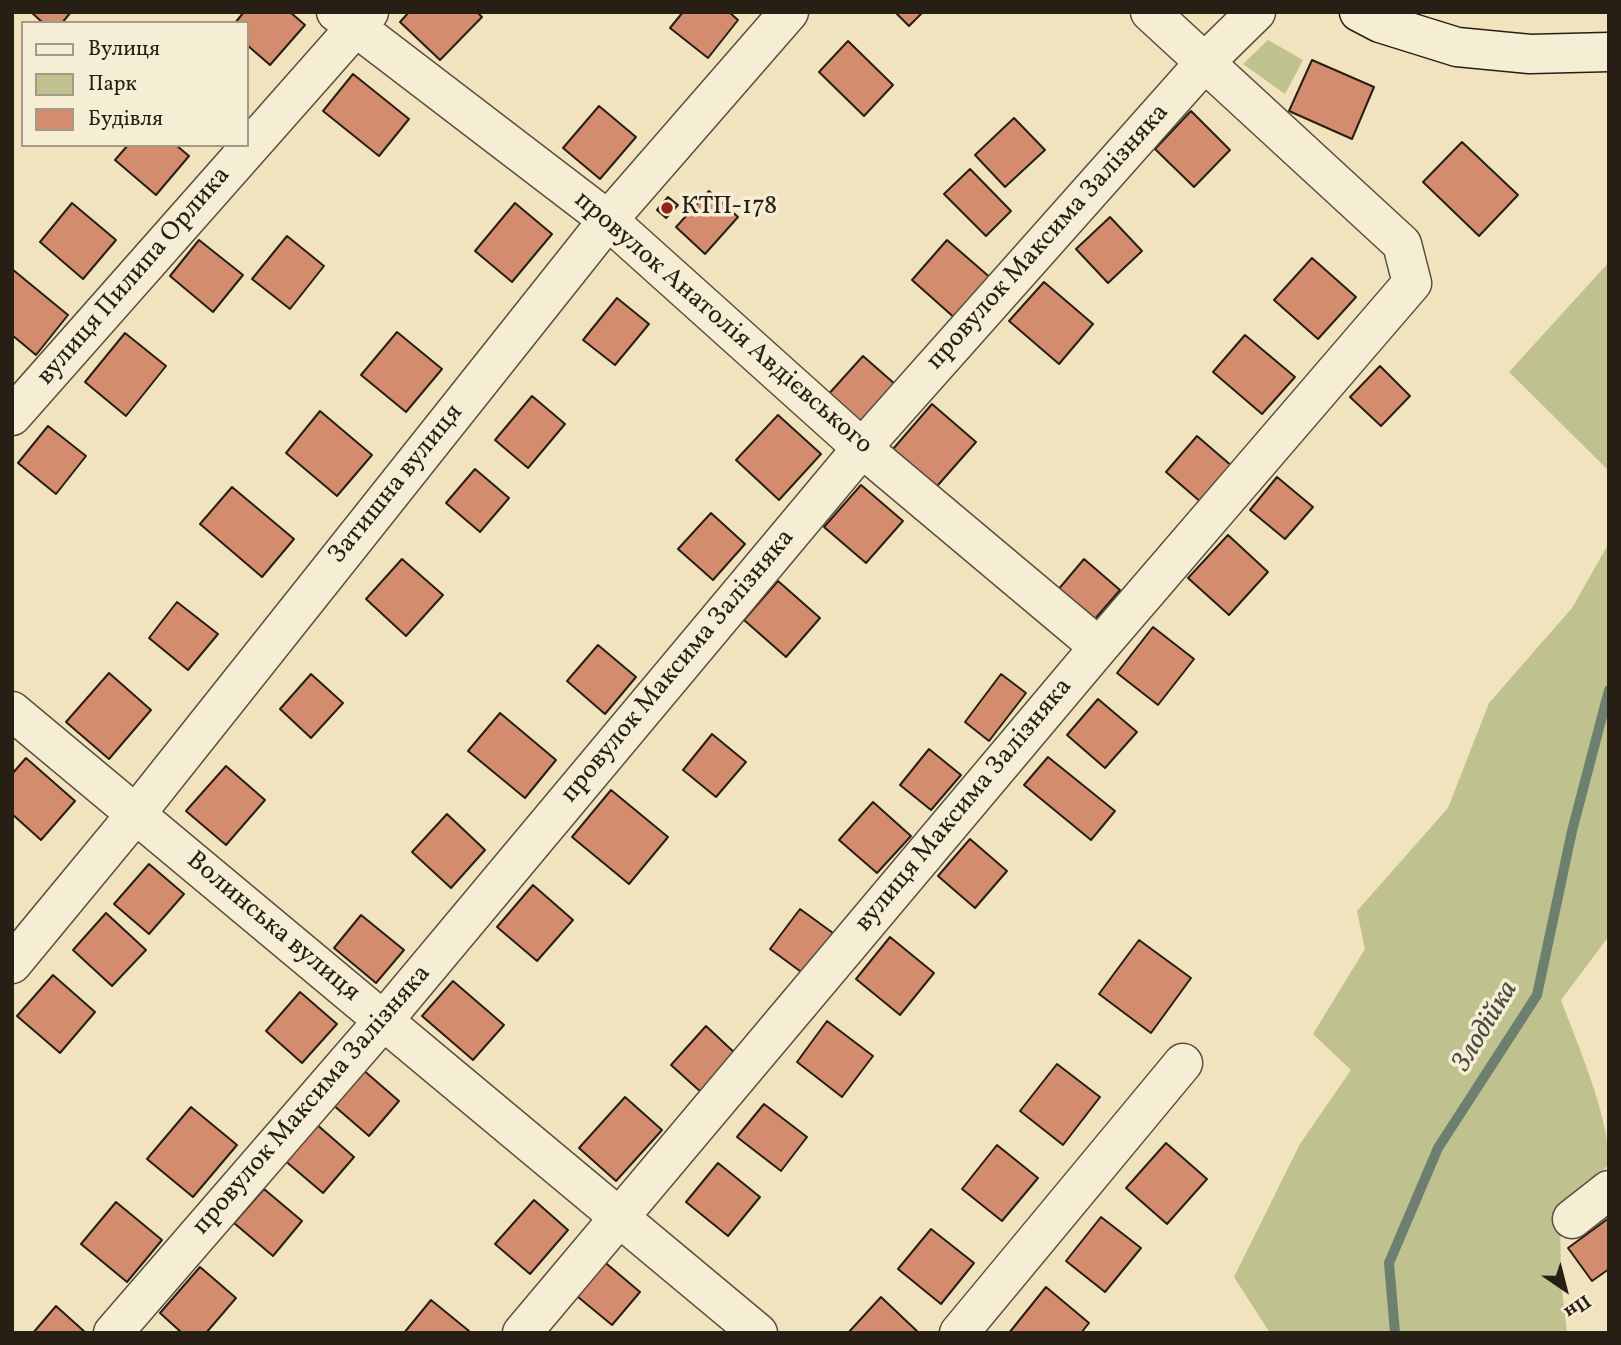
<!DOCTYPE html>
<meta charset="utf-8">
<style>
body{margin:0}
#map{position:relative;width:1621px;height:1345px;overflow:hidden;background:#f1e3be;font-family:Vollkorn,serif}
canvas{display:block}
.frame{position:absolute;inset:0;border:14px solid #271e14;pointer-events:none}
.legend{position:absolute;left:21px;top:21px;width:228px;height:126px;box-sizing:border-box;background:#f6edd5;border:2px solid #a39a88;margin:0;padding:9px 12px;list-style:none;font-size:21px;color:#271e14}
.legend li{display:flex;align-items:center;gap:14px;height:35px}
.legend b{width:35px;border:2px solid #a39a88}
.north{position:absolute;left:1530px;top:1254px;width:70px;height:70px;-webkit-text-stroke:5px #f6edd5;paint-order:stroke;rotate:145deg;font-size:19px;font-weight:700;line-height:28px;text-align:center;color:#271e14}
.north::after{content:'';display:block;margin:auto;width:24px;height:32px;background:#271e14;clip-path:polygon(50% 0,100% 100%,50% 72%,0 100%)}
</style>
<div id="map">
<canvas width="1621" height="1345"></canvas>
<div class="frame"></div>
<ul class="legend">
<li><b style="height:9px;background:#f6edd5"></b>Вулиця</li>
<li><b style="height:19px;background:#bfc28e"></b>Парк</li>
<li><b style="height:19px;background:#d38c6d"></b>Будівля</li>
</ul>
<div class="north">Пн</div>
</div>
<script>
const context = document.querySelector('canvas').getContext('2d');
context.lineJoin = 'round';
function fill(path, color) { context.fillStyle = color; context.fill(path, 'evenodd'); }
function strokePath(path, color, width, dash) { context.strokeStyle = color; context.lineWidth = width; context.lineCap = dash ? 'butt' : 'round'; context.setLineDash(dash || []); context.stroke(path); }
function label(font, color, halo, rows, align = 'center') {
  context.font = font + ' Vollkorn,serif'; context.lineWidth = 7; context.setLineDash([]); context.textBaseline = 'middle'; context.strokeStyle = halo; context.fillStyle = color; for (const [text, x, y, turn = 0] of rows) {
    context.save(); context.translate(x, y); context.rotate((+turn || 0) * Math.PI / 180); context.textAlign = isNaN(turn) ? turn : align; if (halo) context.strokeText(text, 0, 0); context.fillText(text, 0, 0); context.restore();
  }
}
fill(new Path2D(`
 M1268,40L1303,60L1285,94L1243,64Z
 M1609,262V471L1509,372Z
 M1609,543V936L1561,1000C1578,1046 1609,1115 1609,1164L1560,1214L1561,1281L1567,1333H1270L1234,1277L1300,1144L1351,1070L1313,1034L1365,949L1357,911L1448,808L1489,703L1572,608Z`), '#bfc28e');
strokePath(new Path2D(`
 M1395,1333L1389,1263L1438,1148L1537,995L1572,831L1609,690`), '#6d7f6f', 10);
const building = new Path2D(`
 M31,12H71L62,23H43Z
 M244,12H290L305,25L270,65L247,45V23H235Z
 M409,12H477L482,17L440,60L400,22Z
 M683,12H729L738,20L708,58L670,28Z
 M895,12H923L909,26Z
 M848,41L893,85L864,116L819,72Z
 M1312,60L1374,87L1352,139L1289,111Z
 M353,74L409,119L379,156L323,111Z
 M599,106L636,137L600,179L563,148Z
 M1191,111L1230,150L1194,187L1155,149Z
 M1014,118L1045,150L1005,187L975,155Z
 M1462,142L1518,195L1479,236L1423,182Z
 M128,145H176L189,156L156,195L115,160Z
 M970,169L1011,211L986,236L944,194Z
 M709,191L738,217L705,254L676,227Z
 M668,197L678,205L666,218L657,210Z
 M72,203L116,240L83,279L40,242Z
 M515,203L552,234L512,282L475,251Z
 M1110,217L1142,251L1108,283L1076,249Z
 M287,236L324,266L290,309L252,279Z
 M199,240L243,275L213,312L170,276Z
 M947,240L993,280L957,320L912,280Z
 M1312,258L1356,297L1318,339L1274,300Z
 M12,269L68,315L36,355L12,335Z
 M1044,282L1093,324L1059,364L1009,321Z
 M617,298L649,324L615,365L583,340Z
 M397,332L442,369L406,412L361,375Z
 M125,333L166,366L126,416L85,382Z
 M1245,335L1295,377L1262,414L1213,372Z
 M863,356L904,392L867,433L826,397Z
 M1380,366L1410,396L1381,426L1350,397Z
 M532,396L565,424L528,468L495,440Z
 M932,404L976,442L931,493L887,456Z
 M320,411L372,455L337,496L286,453Z
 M778,415L821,454L779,500L736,460Z
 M48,426L86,456L56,494L18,463Z
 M1197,436L1233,467L1202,503L1166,472Z
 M475,469L509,498L480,532L446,503Z
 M1277,477L1313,507L1285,539L1250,510Z
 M861,485L903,521L866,563L824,527Z
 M232,487L294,539L262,577L200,524Z
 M711,513L745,544L713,580L678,549Z
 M1228,535L1268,572L1229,615L1188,578Z
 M402,559L443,595L406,636L366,599Z
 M1084,559L1120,590L1088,627L1052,597Z
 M778,581L820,618L786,657L744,620Z
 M177,602L218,634L188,670L149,638Z
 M1153,627L1194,659L1158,705L1117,673Z
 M598,645L636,677L605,714L567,681Z
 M109,673L151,710L109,759L66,722Z
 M311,674L343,703L311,738L280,709Z
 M1001,674L1026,693L989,741L965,722Z
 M1098,699L1137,732L1105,768L1067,735Z
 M500,713L556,760L525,798L468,751Z
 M712,734L746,762L716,797L683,770Z
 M929,749L961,775L931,810L900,785Z
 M1048,757L1115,811L1091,840L1024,785Z
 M26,758L75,801L41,840L12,814V774Z
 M226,766L265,800L226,845L186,811Z
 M611,790L668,837L629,884L572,837Z
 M873,802L911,836L877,873L839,840Z
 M447,814L485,850L451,888L412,852Z
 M970,839L1007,871L975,908L938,876Z
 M149,864L184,894L149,934L114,904Z
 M533,885L573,920L537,961L497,927Z
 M800,909L833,933L804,974L770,949Z
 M106,913L146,950L112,986L73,950Z
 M361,915L404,950L376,983L334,948Z
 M890,937L934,973L900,1015L856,979Z
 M1139,940L1191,978L1151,1033L1099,994Z
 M53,975L95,1012L60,1053L17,1016Z
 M453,981L504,1025L473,1060L422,1016Z
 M300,992L337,1024L302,1063L266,1031Z
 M827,1021L873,1056L842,1097L797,1062Z
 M706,1026L737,1055L702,1093L671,1065Z
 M1057,1064L1100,1097L1063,1145L1020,1111Z
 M362,1069L399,1101L369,1136L332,1104Z
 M625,1097L662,1130L616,1181L579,1148Z
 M764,1104L807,1137L781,1171L737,1137Z
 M191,1107L237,1145L193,1197L147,1159Z
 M315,1123L354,1157L323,1193L283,1159Z
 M1166,1143L1207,1179L1167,1224L1126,1188Z
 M997,1145L1038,1178L1002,1221L962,1189Z
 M718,1163L760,1197L728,1236L686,1202Z
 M264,1189L302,1221L273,1256L234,1223Z
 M534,1200L568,1230L530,1274L495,1244Z
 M116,1202L162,1240L127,1282L81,1244Z
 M1101,1217L1141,1248L1105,1292L1066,1261Z
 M1609,1218V1269L1592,1281L1568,1248Z
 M931,1229L974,1263L941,1304L898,1269Z
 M601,1259L640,1292L612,1325L572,1292Z
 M200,1267L236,1298L206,1333H182L160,1313Z
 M1046,1287L1089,1323L1081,1333H1009Z
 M881,1297L919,1333H848Z
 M431,1300L469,1331L468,1333H404Z
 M56,1306L86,1333H33Z`);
fill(building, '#d38c6d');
strokePath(building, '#271e14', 2);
const street = new Path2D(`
 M336,12L608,220L862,448L1099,647
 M12,416L369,12
 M12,711L758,1333
 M12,964L135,815L608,220L789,12
 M1572,1219L1609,1190
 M113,1333L383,1021L862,448L1206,61L1256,12
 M522,1333L1099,647L1412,283L1402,244L1150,12
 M959,1333L1183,1063`);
const secondary = new Path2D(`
 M1359,12L1380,23L1457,47L1530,54L1609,52`);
strokePath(street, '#5a4f3e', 41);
strokePath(secondary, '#271e14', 41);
strokePath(street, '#f6edd5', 38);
strokePath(secondary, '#f6edd5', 38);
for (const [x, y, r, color] of [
 [667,208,7,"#8f2418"]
]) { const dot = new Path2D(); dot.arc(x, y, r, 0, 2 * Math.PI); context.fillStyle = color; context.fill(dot); strokePath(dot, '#f6edd5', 2.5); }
label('26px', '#271e14', '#f6edd5', [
 ["КТП-178",681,208]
], 'left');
label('26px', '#271e14', '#f6edd5', [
 ["провулок Максима Залізняка",1049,238,-48],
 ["вулиця Пилипа Орлика",135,277,-49],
 ["провулок Анатолія Авдієвського",722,324,41],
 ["Затишна вулиця",397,485,-51],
 ["провулок Максима Залізняка",679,667,-50],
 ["вулиця Максима Залізняка",965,806,-50],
 ["Волинська вулиця",272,928,40],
 ["провулок Максима Залізняка",313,1101,-49]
]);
label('italic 28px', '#4a4e41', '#f6edd5', [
 ["Злодійка",1487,1027,-59]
]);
</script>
